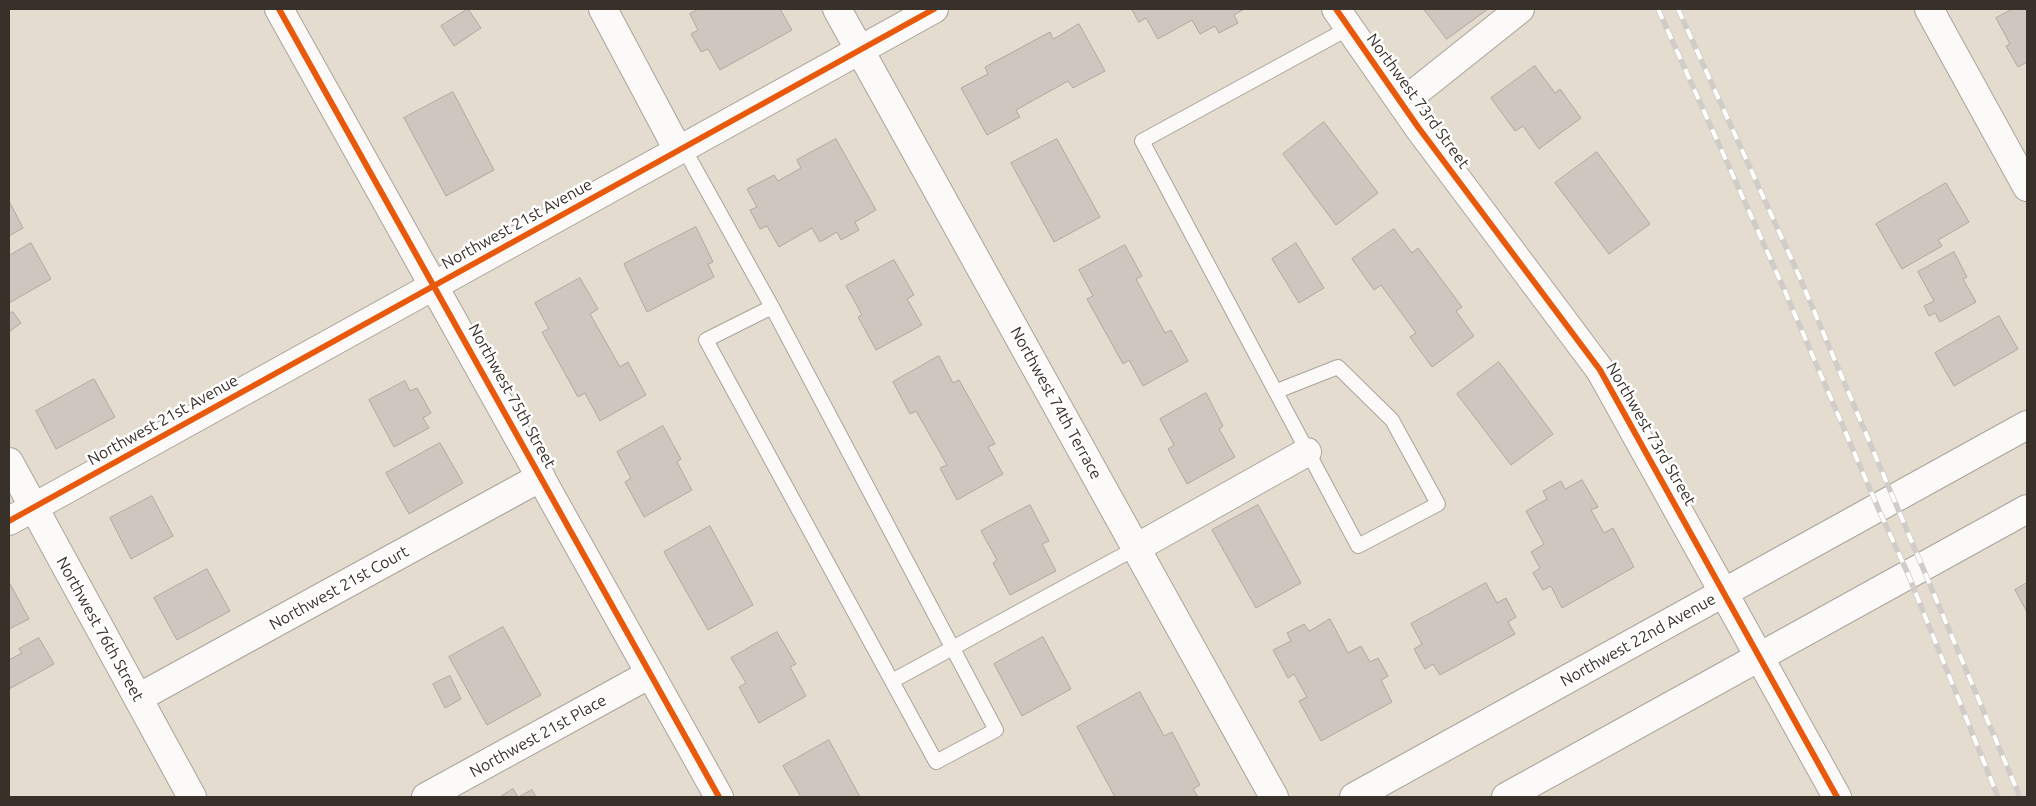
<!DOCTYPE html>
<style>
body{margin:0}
#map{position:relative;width:2036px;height:806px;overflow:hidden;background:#e4dccf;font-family:Ubuntu,sans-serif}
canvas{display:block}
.frame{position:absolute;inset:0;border:10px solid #373129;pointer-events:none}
</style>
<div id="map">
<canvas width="2036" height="806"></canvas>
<div class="frame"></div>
</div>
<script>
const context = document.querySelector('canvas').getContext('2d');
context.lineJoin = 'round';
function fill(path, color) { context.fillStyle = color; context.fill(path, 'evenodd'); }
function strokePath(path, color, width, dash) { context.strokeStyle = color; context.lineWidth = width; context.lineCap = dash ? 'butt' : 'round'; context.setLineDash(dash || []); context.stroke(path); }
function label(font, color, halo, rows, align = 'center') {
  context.font = font + ' Ubuntu,sans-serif'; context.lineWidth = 5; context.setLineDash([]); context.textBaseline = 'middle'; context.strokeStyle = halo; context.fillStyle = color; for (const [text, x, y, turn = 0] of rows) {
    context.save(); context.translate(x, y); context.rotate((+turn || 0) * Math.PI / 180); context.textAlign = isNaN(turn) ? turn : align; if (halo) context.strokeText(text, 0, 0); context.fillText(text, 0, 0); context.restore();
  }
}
const building = new Path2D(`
 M468,9L481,28L454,46L441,26Z
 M699,9H780L792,30L720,70L708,49L701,52L691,34L698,30L690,14Z
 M1132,9H1244L1234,15L1238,23L1219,33L1215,26L1200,34L1192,20L1158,39L1146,18L1139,22Z
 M1424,9H1488L1447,39Z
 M2013,9H2027V62L2018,67L2006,46L2010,44L1996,18Z
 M1079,24L1105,71L1073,88L1068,81L1016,110L1020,117L987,135L961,88L988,74L985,67L1050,32L1053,39Z
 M1535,66L1555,93L1560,89L1581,118L1539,149L1523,126L1515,131L1491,98Z
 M453,92L494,170L446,196L404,118Z
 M1324,122L1378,193L1336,225L1283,154Z
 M836,139L876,210L855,222L859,230L841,240L837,232L820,242L812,228L779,247L767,226L760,229L750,210L757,207L747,189L774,175L778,181L801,168L797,160Z
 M1057,139L1100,217L1054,242L1011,163Z
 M1597,152L1650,224L1609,254L1555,183Z
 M1946,183L1969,222L1938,240L1942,246L1902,269L1876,224Z
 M9,201L23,228L9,236Z
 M696,227L713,262L708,264L714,277L647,312L624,264Z
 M1394,229L1412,253L1418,248L1462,307L1456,311L1474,336L1432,367L1410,337L1416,333L1381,285L1374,290L1352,259Z
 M31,243L51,279L9,303V256Z
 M1296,243L1324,288L1299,303L1272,259Z
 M1125,245L1142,276L1136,279L1165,333L1171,330L1188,361L1143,386L1129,360L1123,364L1087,299L1093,296L1079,270Z
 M1954,252L1967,277L1963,279L1976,302L1940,322L1935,313L1929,316L1924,306L1934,301L1918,272Z
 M894,260L914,295L907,299L922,325L876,350L858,317L862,315L846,286Z
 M580,278L598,309L590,314L620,367L628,362L646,395L600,421L585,393L578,397L542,332L549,329L535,303Z
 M13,312L21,323L9,332V314Z
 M1999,316L2018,349L1954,386L1935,353Z
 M939,356L953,383L959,380L995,444L988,447L1003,474L957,500L940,468L947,465L916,411L910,414L893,382Z
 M1499,362L1553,434L1511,465L1457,394Z
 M94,379L115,417L56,449L36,411Z
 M405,381L410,391L417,388L431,413L423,418L429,428L394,447L369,400Z
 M1206,393L1223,426L1219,429L1235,457L1187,484L1168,449L1174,445L1160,419Z
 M663,426L681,459L677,462L692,490L644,517L625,482L631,478L617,452Z
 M440,443L463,483L409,514L386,473Z
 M1582,480L1598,507L1591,510L1604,533L1613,528L1634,567L1562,608L1551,586L1543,590L1533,573L1540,568L1531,552L1544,544L1526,511L1547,499L1543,491L1561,481L1565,489Z
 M152,496L173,536L131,559L110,518Z
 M1030,505L1049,541L1042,544L1056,571L1010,595L993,563L997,560L981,531Z
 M1258,505L1301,583L1256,608L1212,530Z
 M710,526L753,605L708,630L664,552Z
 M207,569L230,611L177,640L154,598Z
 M9,582L29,619L9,629Z
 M1486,583L1497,603L1506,598L1516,617L1508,622L1515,634L1440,675L1433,664L1425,669L1414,649L1422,644L1411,624Z
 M2027,583V612L2015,590Z
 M1330,619L1348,653L1361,646L1370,662L1378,658L1388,676L1381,680L1392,702L1321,741L1299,701L1307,697L1294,674L1288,678L1273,650L1291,641L1287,633L1304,624L1309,631Z
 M503,627L541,695L487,725L449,657Z
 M777,632L796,664L790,667L806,696L759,723L739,687L746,683L731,658Z
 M1043,637L1071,689L1022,716L994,664Z
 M39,638L54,664L9,689V660L22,653L19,649Z
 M450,676L461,699L445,708L433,684Z
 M1140,692L1164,736L1172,732L1200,785L1193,789L1198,797H1115L1077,727Z
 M829,740L860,797H801L783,766Z
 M513,789L518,797H500Z
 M532,790L536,797H519Z`);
fill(building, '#cfc6bf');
strokePath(building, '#b0a7a1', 1);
const lane = new Path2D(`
 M683,147L772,307L996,730L936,762L706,340L772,307
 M1277,391L1338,367L1392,420L1438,504L1358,546L1142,141L1349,28
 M892,681L1136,548`);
const street = new Path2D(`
 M603,9L678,150
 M837,9L1274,797
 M1336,9L1418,127L1600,370L1837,797
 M1929,9L2027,187
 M1402,103L1520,9
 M9,462L192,797
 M9,521L934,9
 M1136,548L1307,452
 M138,698L541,477
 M426,797L650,674`);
const secondary = new Path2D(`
 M279,9L719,797
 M1354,797L2027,425
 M1506,797L2027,509`);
strokePath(lane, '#aaa39a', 16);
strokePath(street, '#aaa39a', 30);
strokePath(secondary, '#aaa39a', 30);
strokePath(lane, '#fbfaf8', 14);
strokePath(street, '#fbfaf8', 28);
strokePath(secondary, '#fbfaf8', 28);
const rail = new Path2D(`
 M1658,9L1784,289L1878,508L1908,574L1998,797
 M1678,9L1800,278L2020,797`);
strokePath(rail, '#d0cdc9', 5.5);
strokePath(rail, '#fff', 4, [11]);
strokePath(new Path2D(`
 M279,9L719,797
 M1336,9L1418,127L1600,370L1837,797
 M9,521L934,9`), '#e8590c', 6);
label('16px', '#373129', '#fff', [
 ["Northwest 73rd Street",1418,101,54],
 ["Northwest 21st Avenue",517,224,-29],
 ["Northwest 75th Street",512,396,61],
 ["Northwest 74th Terrace",1056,403,61],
 ["Northwest 21st Avenue",163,420,-29],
 ["Northwest 73rd Street",1651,434,60],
 ["Northwest 21st Court",339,588,-29],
 ["Northwest 76th Street",100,629,61],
 ["Northwest 22nd Avenue",1638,640,-29],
 ["Northwest 21st Place",538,736,-29]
]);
</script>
